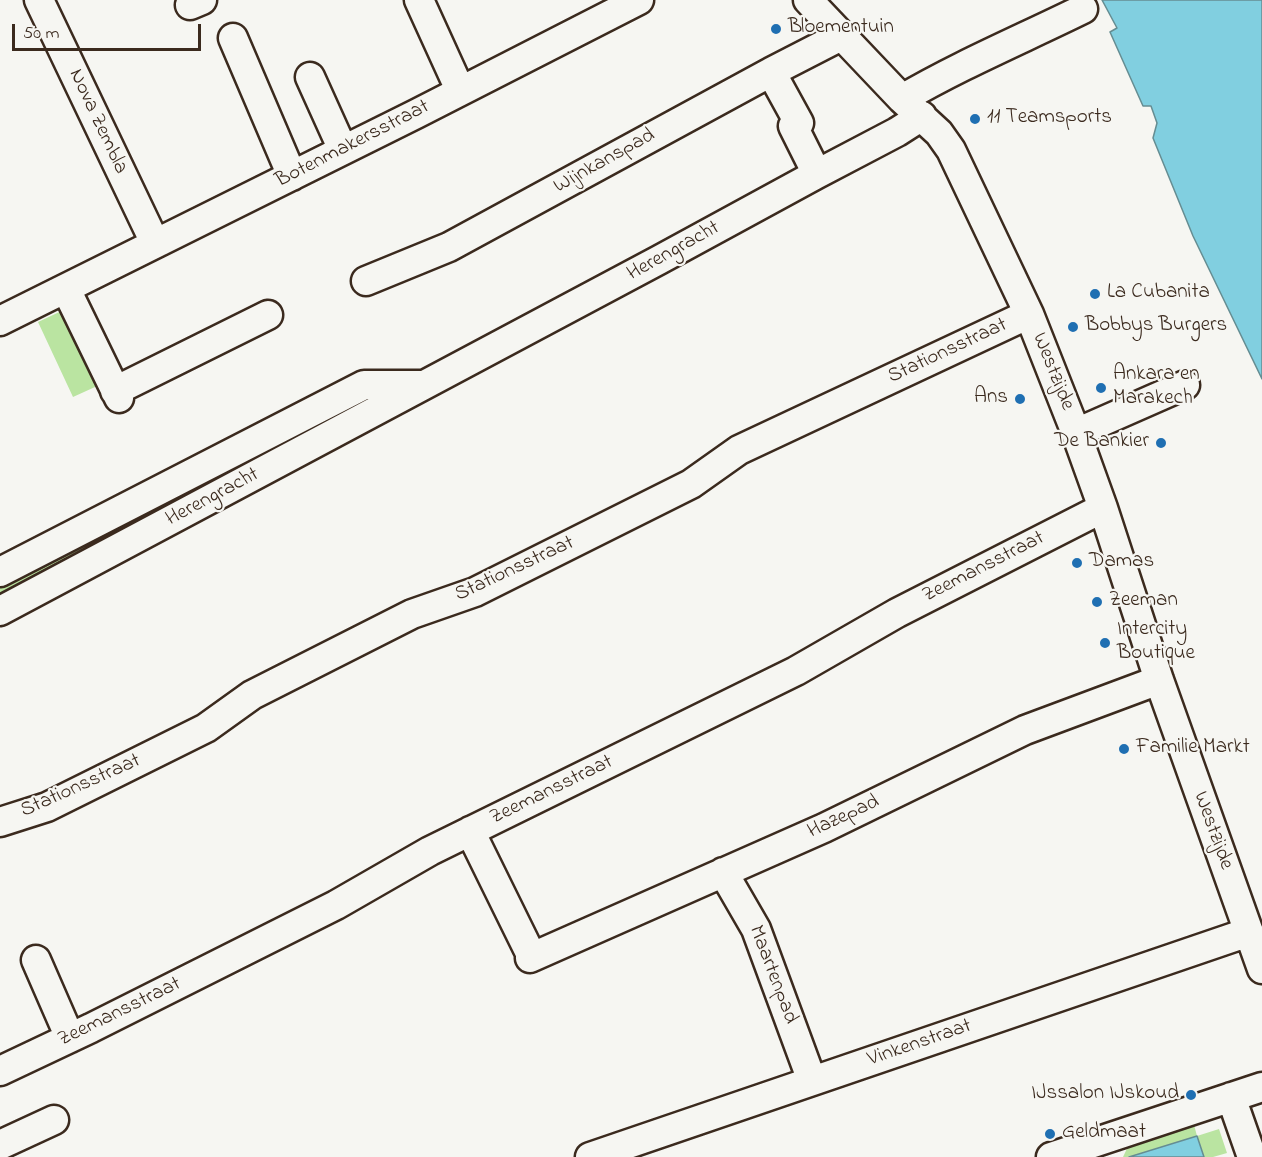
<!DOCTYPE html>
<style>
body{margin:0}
#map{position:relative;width:1262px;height:1157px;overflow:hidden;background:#f6f6f2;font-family:"Indie Flower",sans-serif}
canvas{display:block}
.scale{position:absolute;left:12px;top:24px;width:189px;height:27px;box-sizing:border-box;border:3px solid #3b2a1e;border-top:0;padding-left:8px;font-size:18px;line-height:21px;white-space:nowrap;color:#3b2a1e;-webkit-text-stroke:4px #f6f6f2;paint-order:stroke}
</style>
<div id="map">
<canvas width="1262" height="1157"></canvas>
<div class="scale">50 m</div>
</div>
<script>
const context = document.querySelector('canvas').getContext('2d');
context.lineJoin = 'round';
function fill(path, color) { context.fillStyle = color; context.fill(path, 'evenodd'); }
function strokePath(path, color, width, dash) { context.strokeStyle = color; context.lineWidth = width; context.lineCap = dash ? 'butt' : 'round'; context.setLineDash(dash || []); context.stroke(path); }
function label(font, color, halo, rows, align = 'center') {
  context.font = font + ' "Indie Flower",sans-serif'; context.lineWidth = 4.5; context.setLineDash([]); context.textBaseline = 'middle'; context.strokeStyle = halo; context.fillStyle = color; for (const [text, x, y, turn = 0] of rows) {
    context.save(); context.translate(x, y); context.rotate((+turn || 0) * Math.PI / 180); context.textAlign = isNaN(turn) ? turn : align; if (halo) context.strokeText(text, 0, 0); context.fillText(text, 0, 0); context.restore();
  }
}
fill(new Path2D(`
 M70,307L106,382L73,397L38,322Z
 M158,499L166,515L0,601V581Z
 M1193,1121L1197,1136L1219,1129L1227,1153L1213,1157H1204L1197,1136L1129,1157H1123L1131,1140Z`), '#bae4a1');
const water = new Path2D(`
 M1102,0H1262V379L1193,236L1153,138L1157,123L1151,106H1143L1110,32L1117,28Z
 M1197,1136L1204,1157H1129Z`);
fill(water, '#81cfe0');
strokePath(water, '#658d92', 1.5);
const minor = new Path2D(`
 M39,0L155,243
 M419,0L460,90
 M808,0L902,99L939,133L951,150L1029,314L1076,433L1103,508L1159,680L1262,969
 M190,5L202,0
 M233,38L292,176
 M771,72L799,123L793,126L817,174
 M310,77L343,150
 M902,99C960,65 1022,39 1083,9
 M366,281L449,247L771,72L841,36
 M66,289L119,398
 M0,321L416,114L639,0
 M115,391L268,315
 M1076,433L1185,385
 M0,572L364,385H421
 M0,611L659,260L817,174L897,132L922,116
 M0,822L47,807L206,728L252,695L412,614L475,592L691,484L739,450L1029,314
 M470,831L532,957
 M723,872L756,929L812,1081
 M530,958L824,828L1025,730L1159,680
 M36,960L70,1038
 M0,1071L91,1028L336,905L430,851L796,671L897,613L1103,508
 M1231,1097L1252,1157
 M0,1145L54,1120
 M590,1157L1249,932
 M1051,1157L1262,1087`);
strokePath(minor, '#3b2a1e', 33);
strokePath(minor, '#f6f6f2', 28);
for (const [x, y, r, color] of [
 [776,29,6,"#1f6fb2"],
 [975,119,6,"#1f6fb2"],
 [1095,294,6,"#1f6fb2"],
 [1073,327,6,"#1f6fb2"],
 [1101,388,6,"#1f6fb2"],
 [1020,399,6,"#1f6fb2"],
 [1161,443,6,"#1f6fb2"],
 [1077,563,6,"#1f6fb2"],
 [1097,602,6,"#1f6fb2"],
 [1105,643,6,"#1f6fb2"],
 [1124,749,6,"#1f6fb2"],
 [1191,1095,6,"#1f6fb2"],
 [1050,1134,6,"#1f6fb2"]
]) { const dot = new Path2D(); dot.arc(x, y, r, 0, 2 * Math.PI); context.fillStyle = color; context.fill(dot); strokePath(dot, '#f6f6f2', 2); }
label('21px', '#3b2a1e', '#f6f6f2', [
 ["Bloementuin",788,29],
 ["11 Teamsports",987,119],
 ["La Cubanita",1107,294],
 ["Bobbys Burgers",1085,327],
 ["Ankara en",1113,376],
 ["Marakech",1113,400],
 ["Ans",1008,399,"right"],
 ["De Bankier",1149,443,"right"],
 ["Damas",1089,563],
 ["Zeeman",1109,602],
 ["Intercity",1117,631],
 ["Boutique",1117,655],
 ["Familie Markt",1136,749],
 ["IJssalon IJskoud",1179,1095,"right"],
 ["Geldmaat",1062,1134]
], 'left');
label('21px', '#3b2a1e', '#f6f6f2', [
 ["Nova Zembla",97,122,65],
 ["Botenmakersstraat",353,145,-27],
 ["Wijnkanspad",605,162,-29],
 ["Herengracht",674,252,-29],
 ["Stationsstraat",948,352,-25],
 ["Westzijde",1052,372,68],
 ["Herengracht",213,498,-28],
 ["Zeemansstraat",984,568,-27],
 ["Stationsstraat",515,570,-25],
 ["Stationsstraat",81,787,-24],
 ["Zeemansstraat",552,791,-26],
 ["Hazepad",844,818,-25],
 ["Westzijde",1212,831,70],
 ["Maartenpad",772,975,69],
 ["Zeemansstraat",120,1013,-26],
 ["Vinkenstraat",920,1044,-19]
]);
</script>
